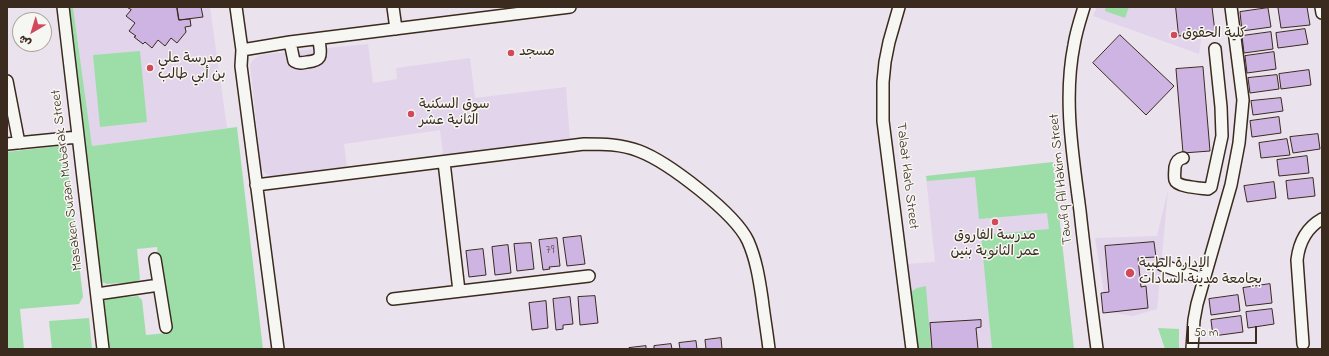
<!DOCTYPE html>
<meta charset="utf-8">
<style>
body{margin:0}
#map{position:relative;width:1329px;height:356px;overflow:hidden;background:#eae2ed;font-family:"Indie Flower","Playpen Sans Arabic",sans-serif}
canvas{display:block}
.frame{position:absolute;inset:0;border:8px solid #3b2a1e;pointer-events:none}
.north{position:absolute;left:12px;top:12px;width:40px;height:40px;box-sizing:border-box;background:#f6f6f2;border:1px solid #aba49d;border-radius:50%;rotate:218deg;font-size:11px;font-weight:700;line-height:16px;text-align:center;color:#3b2a1e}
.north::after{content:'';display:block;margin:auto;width:14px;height:18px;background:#d1495b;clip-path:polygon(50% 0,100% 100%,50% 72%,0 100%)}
.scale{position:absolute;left:1187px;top:326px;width:70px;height:18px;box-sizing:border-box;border:2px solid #3b2a1e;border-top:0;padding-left:5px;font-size:12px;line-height:14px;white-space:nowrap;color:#3b2a1e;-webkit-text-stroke:3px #f6f6f2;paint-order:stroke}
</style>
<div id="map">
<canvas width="1329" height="356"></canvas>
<div class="frame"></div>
<div class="north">ش</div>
<div class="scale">50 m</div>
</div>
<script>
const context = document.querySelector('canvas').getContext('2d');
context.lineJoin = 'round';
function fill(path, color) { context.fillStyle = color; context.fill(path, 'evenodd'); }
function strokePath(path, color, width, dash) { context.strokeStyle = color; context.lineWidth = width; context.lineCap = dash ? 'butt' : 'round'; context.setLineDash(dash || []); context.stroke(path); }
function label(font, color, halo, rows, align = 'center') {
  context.font = font + ' "Indie Flower","Playpen Sans Arabic",sans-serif'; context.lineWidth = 3; context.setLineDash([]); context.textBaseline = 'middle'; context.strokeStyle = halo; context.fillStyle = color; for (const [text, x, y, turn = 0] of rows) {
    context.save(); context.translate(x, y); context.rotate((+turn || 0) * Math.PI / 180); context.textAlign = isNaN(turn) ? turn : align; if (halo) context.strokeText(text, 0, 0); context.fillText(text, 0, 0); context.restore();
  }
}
fill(new Path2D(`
 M73,7H210L227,128L92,146Z
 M1097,7H1206L1199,54L1093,16Z
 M368,44L373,83L397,79L396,68L470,58L475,98L566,87L570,141L444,160L440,130L344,144L347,168L272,177L265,173L261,167L250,64L253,60L258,56L267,54Z
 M1053,162L1074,349H918L907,264L935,262L926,176Z
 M1168,190L1157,309L1133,316L1107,312L1095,238L1157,236Z`), '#e2d4ea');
fill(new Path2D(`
 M64,7H73L92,146L237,127L263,349H109L104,299L138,296L142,300L146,335L167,333L157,247L137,249L140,279L137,282L107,284L102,282Z
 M1106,7H1129L1125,18L1105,11Z
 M140,51L147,122L100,127L93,55Z
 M59,146L66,153L83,297L79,304L20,309L24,349H7V152Z
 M1053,162L1074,349H992L981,235L1049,229L1047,213L979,219L975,177L927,181L926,176Z
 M926,286L931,349H918L911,292L917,288Z
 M89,318L92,349H52L49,321Z
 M1158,328L1179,329V349H1165Z`), '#9ddea8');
const building = new Path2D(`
 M127,7H177L179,20L190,19L191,26L185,27L186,32L177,43L171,38L165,46L158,40L152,48L145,42L143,44L134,37L136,36L129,31L135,23L126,16L131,10Z
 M177,7H201L203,17L179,20Z
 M1176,7H1212L1215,32L1179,36Z
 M1287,7H1307L1310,25L1281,28L1278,8Z
 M1268,8L1271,27L1242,31L1240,12Z
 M1305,29L1308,44L1278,48L1276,33Z
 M1271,32L1273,49L1244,53L1242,36Z
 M1120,35L1174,86L1146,115L1093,63Z
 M1274,52L1276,69L1247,73L1245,56Z
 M1203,67L1210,151L1183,153L1176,69Z
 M1309,70L1311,85L1281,89L1279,74Z
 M1277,75L1279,89L1250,93L1248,78Z
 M1281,98L1283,111L1253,115L1251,101Z
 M1279,117L1281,133L1252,137L1250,121Z
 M1318,134L1320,149L1293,153L1290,137Z
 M1287,139L1290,155L1261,158L1259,143Z
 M1307,156L1309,173L1279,176L1277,160Z
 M1313,178L1315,196L1288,199L1286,181Z
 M1274,182L1276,198L1247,202L1244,186Z
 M581,236L585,264L567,266L563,238Z
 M557,238L560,266L549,267L550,269L543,270L539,240Z
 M1154,242L1156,257L1138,258L1141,287L1146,286L1148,308L1103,313L1101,293L1109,292L1105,246Z
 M531,243L534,269L517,271L514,244Z
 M508,245L511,273L495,275L492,247Z
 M483,249L486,275L469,277L466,251Z
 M1270,284L1272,303L1246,306L1243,288Z
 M1238,295L1240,311L1211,315L1209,299Z
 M595,296L598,323L580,325L578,297Z
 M570,297L573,324L563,325V329L556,330L553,299Z
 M546,301L548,328L532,330L529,303Z
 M1272,309L1274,324L1248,328L1246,312Z
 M1241,316L1243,332L1213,336L1211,320Z
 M981,320V327L976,328L978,349H932L930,323Z
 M721,338L722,349H706L705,340Z
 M696,341L697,349H680L679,343Z
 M671,344L672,349H654V346Z
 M646,346V349H629V348Z`);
fill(building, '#ceb4e2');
strokePath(building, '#3b2a1e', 1);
const minor = new Path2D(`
 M63,7L103,349
 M236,7L242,50
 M393,7L396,29
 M899,7L889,42L885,62L883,82V121L912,349
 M1084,7C1080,20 1076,32 1074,45C1063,100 1073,156 1080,211C1085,257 1091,303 1097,349
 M1321,7L1322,13
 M290,42L294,61C299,64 302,63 307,62C325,60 320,53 319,39
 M7,81L19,143
 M7,144L78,137
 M1183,158C1178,159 1176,162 1175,167C1175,170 1174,176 1175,180C1177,187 1201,188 1208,189L1211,187L1222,136L1221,107L1215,49
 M444,162L459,291
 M256,185L584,144C603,144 621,144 639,151C668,162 735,213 748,241C756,259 759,278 762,298C764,315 767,332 769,349
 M155,259L166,327
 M1162,265L1204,280
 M97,294L159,285
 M393,299L589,276
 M1303,344L1297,260C1299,243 1306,228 1322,219
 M278,349L241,66L242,50L290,42L570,7
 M1192,349L1194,320L1197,304L1231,185L1239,143L1243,100L1231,7`);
strokePath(minor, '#3b2a1e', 14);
strokePath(minor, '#f6f6f2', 11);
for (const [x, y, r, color] of [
 [1174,35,4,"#d1495b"],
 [511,53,4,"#d1495b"],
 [150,68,4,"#d1495b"],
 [411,114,4,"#d1495b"],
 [995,222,4,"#d1495b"],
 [1130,273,5,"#d1495b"]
]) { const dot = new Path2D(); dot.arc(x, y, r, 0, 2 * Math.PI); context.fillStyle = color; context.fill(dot); strokePath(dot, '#f6f6f2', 1.5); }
label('12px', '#604c4f', null, [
 ["79",550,251]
]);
label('14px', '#3b2a1e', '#f6f6f2', [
 ["كلية الحقوق",1182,35],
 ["مسجد",519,53],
 ["مدرسة علي",158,60],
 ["بن أبي طالب",158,76],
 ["سوق السكنية",419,106],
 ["الثانية عشر",419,122],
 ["مدرسة الفاروق",995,237,"center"],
 ["عمر الثانوية بنين",995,253,"center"],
 ["الإدارة الطبية",1139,265],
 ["بجامعة مدينة السادات",1139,281]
], 'left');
label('14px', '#3b2a1e', '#f6f6f2', [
 ["Talaat Harb Street",906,176,83],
 ["Tawfiq Al Hakim Street",1062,179,-96],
 ["Masaken Suzan Mubarak Street",68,180,-97]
]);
</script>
